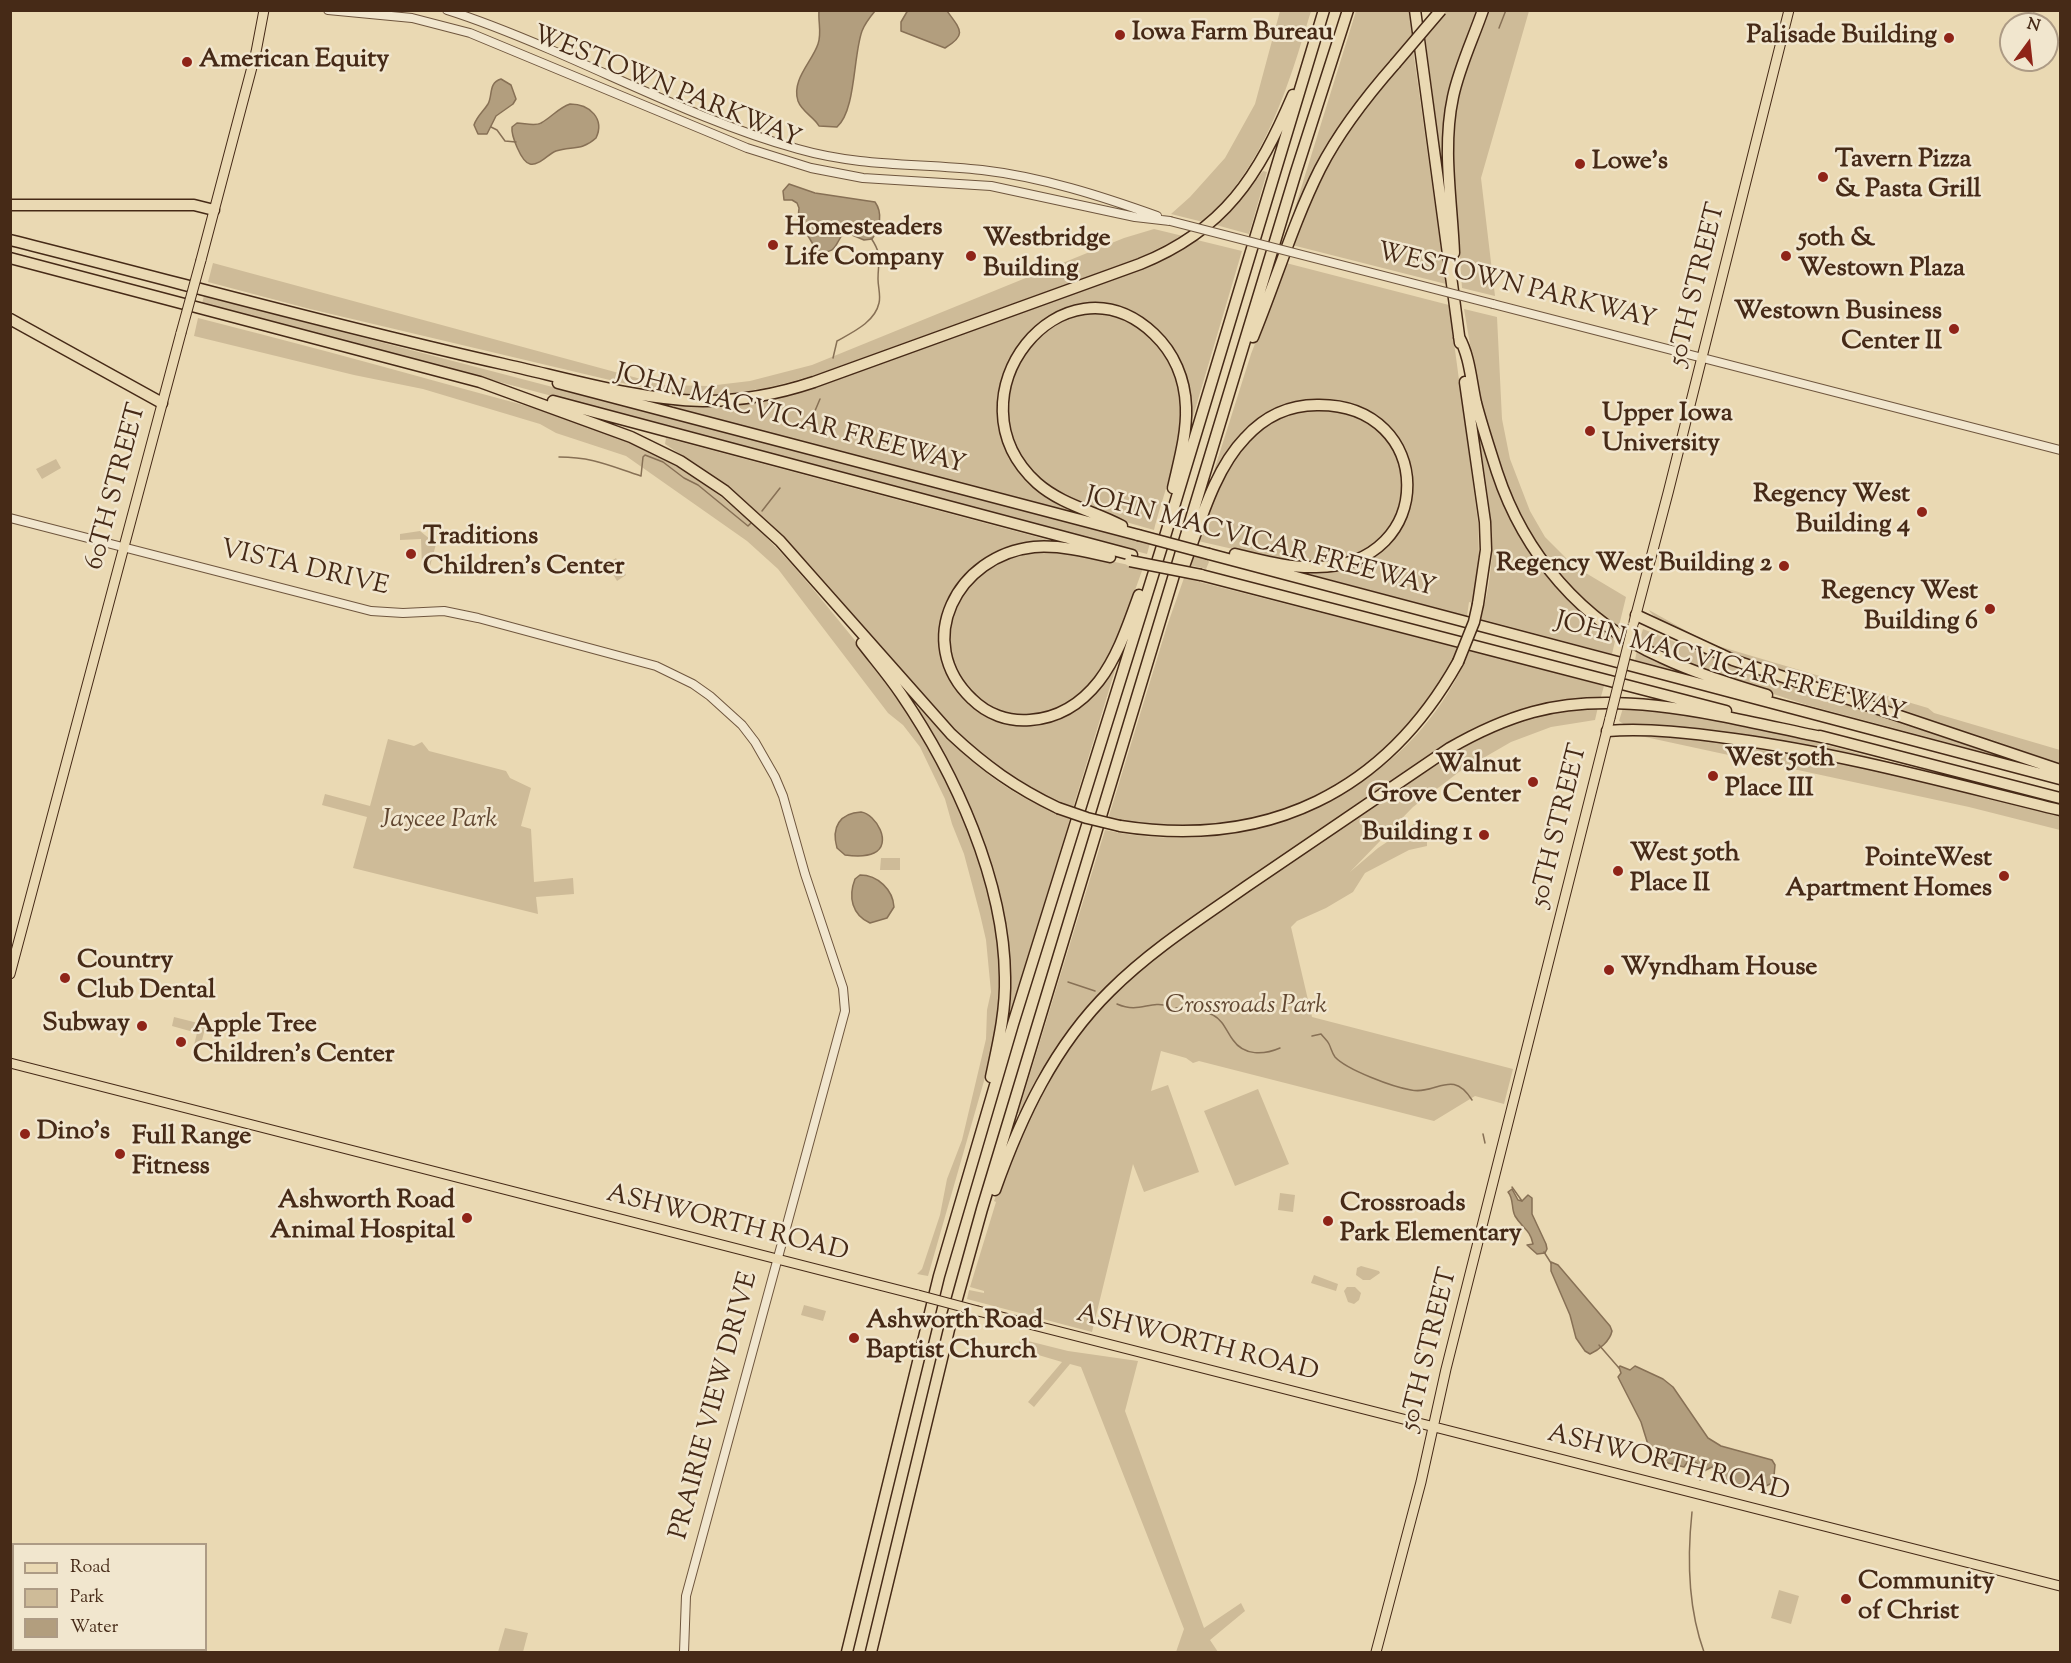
<!DOCTYPE html>
<style>
body{margin:0}
#map{position:relative;width:2071px;height:1663px;overflow:hidden;background:#ead9b3;font-family:"Sorts Mill Goudy",serif}
canvas{display:block}
.frame{position:absolute;inset:0;border:12px solid #462a17;pointer-events:none}
.legend{position:absolute;left:12px;top:1543px;width:195px;height:108px;box-sizing:border-box;background:#f1e6ce;border:2px solid #ad9b85;margin:0;padding:8px 10px;list-style:none;font-size:18px;color:#462a17}
.legend li{display:flex;align-items:center;gap:12px;height:30px}
.legend b{width:30px;border:2px solid #ad9b85}
.north{position:absolute;left:1999px;top:12px;width:60px;height:60px;box-sizing:border-box;background:#f1e6ce;border:2px solid #ad9b85;border-radius:50%;rotate:15deg;font-size:16px;font-weight:700;line-height:24px;text-align:center;color:#462a17}
.north::after{content:'';display:block;margin:auto;width:21px;height:27px;background:#8f2418;clip-path:polygon(50% 0,100% 100%,50% 72%,0 100%)}
</style>
<div id="map">
<canvas width="2071" height="1663"></canvas>
<div class="frame"></div>
<ul class="legend">
<li><b style="height:8px;background:#ead9b3"></b>Road</li>
<li><b style="height:16px;background:#cebb98"></b>Park</li>
<li><b style="height:16px;background:#b29e7e"></b>Water</li>
</ul>
<div class="north">N</div>
</div>
<script>
const context = document.querySelector('canvas').getContext('2d');
context.lineJoin = 'round';
function fill(path, color) { context.fillStyle = color; context.fill(path, 'evenodd'); }
function strokePath(path, color, width, dash) { context.strokeStyle = color; context.lineWidth = width; context.lineCap = dash ? 'butt' : 'round'; context.setLineDash(dash || []); context.stroke(path); }
function label(font, color, halo, rows, align = 'center') {
  context.font = font + ' "Sorts Mill Goudy",serif'; context.lineWidth = 5; context.setLineDash([]); context.textBaseline = 'middle'; context.strokeStyle = halo; context.fillStyle = color; for (const [text, x, y, turn = 0] of rows) {
    context.save(); context.translate(x, y); context.rotate((+turn || 0) * Math.PI / 180); context.textAlign = isNaN(turn) ? turn : align; if (halo) context.strokeText(text, 0, 0); context.fillText(text, 0, 0); context.restore();
  }
}
fill(new Path2D(`
 M1280,11H1311C1288,87 1265,166 1203,222L1171,214L1190,197L1225,158L1255,104Z
 M1356,11H1410L1413,37L1379,77L1299,213L1294,211Z
 M1446,11H1478L1444,158H1441L1425,36Z
 M1487,11H1529L1481,178L1495,296L1462,288L1452,147L1455,110L1459,90Z
 M1413,49L1446,284L1292,245L1317,181L1344,134Z
 M1263,171L1267,172L1249,234L1216,225L1241,200Z
 M1154,229L1183,236L1139,258L826,371C767,391 714,401 652,390L310,309L208,282L213,263L663,385L708,386L750,381L812,365L1124,238Z
 M1197,240L1242,251L1187,437L1188,393L1149,325L1081,306C1010,320 977,404 1015,464C1029,485 1047,495 1068,508L1067,511L674,408V405C725,407 766,402 816,387L1140,270L1171,256Z
 M1286,263L1449,305L1478,522L1479,556L1473,603L1469,602L1467,616L1294,570L1324,571L1340,568L1353,565L1376,553L1411,491L1385,425L1361,410L1347,405L1321,401L1272,412L1215,479L1212,477L1251,354Z
 M204,296L1150,543L1147,554L202,303Z
 M1464,309L1497,317L1502,419L1510,459L1530,511L1545,537L1574,566L1626,597L1618,630C1507,551 1485,435 1464,309Z
 M1086,313C1116,315 1138,322 1158,346C1202,400 1170,471 1154,530L1112,518L1072,501L1039,480L1021,459L1009,431L1007,395L1020,357L1055,323Z
 M198,318C285,340 371,363 457,387C520,404 588,421 647,450C733,493 785,553 844,627C863,650 883,674 900,699C945,768 988,856 998,939C1003,980 998,1019 990,1060L928,1276L917,1274L922,1269L940,1215L947,1179L962,1140L986,1039L987,1010L991,992L986,940L980,914L964,854L952,824L945,799L920,747L903,725L888,713L778,569L747,541L626,456L556,433L540,424L423,389L354,375L194,336Z
 M1316,409L1350,414L1381,432L1398,457L1403,485L1397,516L1380,539L1358,554L1312,563L1272,558L1198,541C1214,498 1229,445 1272,421C1286,413 1301,411 1316,409Z
 M1478,431C1488,442 1496,483 1503,500C1524,557 1565,605 1616,637L1612,654L1481,619C1487,597 1491,574 1492,551C1492,511 1484,470 1478,431Z
 M666,438L1056,542L1055,545L1047,543C1030,550 1013,556 995,562C987,565 977,567 970,572C925,603 932,680 976,707C981,710 986,715 992,716C1007,720 1039,718 1056,719L1114,666L1116,667L1073,808C1044,797 1018,783 993,765C966,745 944,719 922,694C874,641 830,584 780,533C745,498 706,471 665,444Z
 M56,459L61,468L42,479L36,469Z
 M420,531L436,544L429,570L422,568L421,539L400,540V534Z
 M1049,551L1082,555L1143,568L1116,643L1106,661L1085,691L1067,705L1036,716H1013L991,709L973,696L951,662L949,622L962,591L992,564L1024,552Z
 M1193,555L1207,559L1209,562L1206,569L1189,565Z
 M616,558L626,575L617,581L607,564Z
 M1184,578L1459,648C1449,673 1433,696 1415,717C1338,810 1224,842 1108,819L1167,626Z
 M1649,610L1708,643L1928,708L1934,713L2060,750V765L1847,694L1829,685C1799,675 1660,633 1649,610Z
 M1643,629L1735,666L1998,753V756L1807,705L1715,675L1639,643Z
 M1470,650L1604,686L1600,700L1481,728L1118,978L1021,1113H1018L1105,830C1251,862 1411,793 1470,650Z
 M1637,650L1677,669V671L1635,660Z
 M1598,707L1595,720L1551,727L1511,742L1459,772L1413,807L1350,872L1378,848L1414,824L1420,827L1427,834V846L1409,850L1365,873L1353,892L1326,908L1297,921L1291,927L1312,1017L1513,1069L1504,1104L1475,1096L1434,1121L1199,1061L1193,1063L1186,1058L1161,1051L1151,1091L1168,1085L1199,1172L1144,1192L1133,1164L1092,1332L967,1299L969,1290L984,1293V1291L970,1287L996,1202L994,1201L1027,1116L1063,1054L1105,1000L1167,945L1452,750L1513,722L1556,711Z
 M919,708C965,759 1004,794 1070,819L1003,1036L995,889L916,711Z
 M1623,708C1730,716 1836,748 1940,775L1939,777L1625,725L1619,721Z
 M1636,735C1781,742 1920,781 2060,814V830L1969,807Z
 M388,739L414,746L422,742L429,751L506,771L510,778L531,788L521,826L531,829L534,882L573,878L574,894L536,897L538,914L353,868L367,817L322,805L325,794L370,806Z
 M881,858H900V870H880Z
 M174,1017L206,1025L198,1055L192,1053L197,1033L172,1026Z
 M1258,1089L1289,1164L1235,1186L1204,1111Z
 M1280,1193L1295,1195L1293,1212L1278,1210Z
 M1361,1266L1379,1271L1380,1273L1370,1280H1363L1356,1275L1357,1268Z
 M1314,1275L1338,1284L1336,1291L1311,1283Z
 M1347,1287H1355L1361,1293L1359,1300L1354,1304L1348,1302L1344,1291Z
 M804,1305L826,1311L823,1321L801,1315Z
 M1020,1339L1068,1351L1138,1361L1125,1411L1204,1628L1241,1603L1245,1611L1210,1640L1218,1652H1176L1184,1629L1081,1367L1070,1364L1034,1407L1028,1402L1062,1362L1018,1349Z
 M1779,1590L1799,1596L1791,1624L1771,1618Z
 M505,1628L528,1633L523,1652H498Z`), '#cebb98');
const water = new Path2D(`
 M908,10L947,11C961,30 967,35 945,48L901,31V22Z
 M819,11H875C870,17 865,23 862,31C853,56 856,110 837,127L819,126C814,117 802,112 798,101C791,80 812,62 818,44C822,33 818,22 819,11Z
 M501,79L511,85L516,99L513,104L496,116L487,134H478L474,125C477,116 483,112 488,104C493,95 488,83 501,79Z
 M570,104C590,104 605,119 596,138C582,151 571,146 556,151C548,154 539,166 530,164C521,162 511,135 512,127L517,123C524,123 535,127 541,123C552,117 558,108 570,104Z
 M789,184L815,193L875,202C883,213 880,228 872,239L864,240L845,232C834,242 839,255 817,251L798,219L799,208L797,203L792,200H784L783,191Z
 M861,812C876,814 893,844 874,853C866,857 853,856 845,855L837,848C831,827 840,813 861,812Z
 M860,875C878,875 893,890 894,907L887,918L870,923C852,915 848,897 855,879Z
 M1512,1189L1518,1200L1522,1201L1528,1195L1532,1198V1214L1546,1244L1547,1249L1545,1253L1537,1254L1527,1245L1533,1244C1530,1229 1522,1228 1515,1216C1511,1208 1514,1199 1508,1192Z
 M1551,1262L1558,1265L1610,1326L1612,1331C1610,1341 1599,1350 1590,1354L1585,1351L1576,1338L1570,1315L1551,1271Z
 M1620,1366L1630,1370L1635,1366L1663,1379L1673,1387L1708,1438L1721,1446L1772,1460L1775,1465L1774,1476L1776,1479H1782L1783,1481H1776L1766,1486H1746L1730,1482L1712,1467L1702,1472L1697,1463L1688,1461L1684,1467L1660,1461L1650,1451L1641,1422L1618,1377L1621,1373L1619,1367Z`);
fill(water, '#b29e7e');
strokePath(water, '#877055', 1.5);
strokePath(new Path2D(`
 M1499,28L1506,10
 M491,127L497,130L505,141L516,142
 M833,358L837,341C853,332 875,322 879,303C881,296 878,287 878,279C878,260 883,256 871,238
 M809,425L820,399
 M559,457C593,457 610,466 641,476L643,457L645,455L663,462L684,478L698,485L748,526L751,523
 M762,511L780,488
 M1068,982L1095,991
 M1117,1004C1140,1014 1149,1000 1169,1006
 M1176,1008C1187,1011 1202,1010 1213,1015C1224,1021 1226,1031 1233,1040C1244,1056 1264,1055 1280,1048
 M1312,1036L1321,1034C1324,1038 1327,1040 1329,1044C1331,1048 1332,1053 1335,1057C1347,1070 1393,1087 1411,1090C1437,1095 1452,1068 1472,1100
 M1483,1134L1485,1143
 M1512,1187L1522,1201
 M1544,1252L1551,1263
 M1599,1345L1619,1368
 M1700,1480L1702,1470
 M1692,1512C1687,1559 1688,1608 1704,1652`), '#877055', 1.5);
const minor = new Path2D(`
 M328,10L412,18L470,33L747,148L811,168L863,178L991,186L1135,217L1170,221
 M447,10C482,21 516,35 549,49C631,84 712,125 798,149C861,167 918,163 982,170C1042,177 1101,196 1157,216
 M1493,304L2060,450
 M10,518L371,611L403,613L444,611L478,618L656,666L693,684L710,696L742,725L755,742L775,777L783,796L805,874L843,988L845,1011L686,1596L684,1652`);
const major = new Path2D(`
 M201,260L256,52L264,10
 M1634,622L1668,493L1789,10
 M10,974L181,333
 M10,1063L918,1295
 M978,1311L2060,1586
 M1376,1652L1421,1482L1446,1369L1610,718`);
const highway = new Path2D(`
 M1415,10L1460,343
 M10,205H194L214,210
 M10,240C174,281 338,327 503,364C566,378 638,400 703,401C741,401 778,394 814,382L1140,264C1225,230 1258,176 1293,95
 M1454,253C1452,202 1442,148 1453,97C1459,68 1473,39 1483,10
 M10,258L480,382L631,437L680,461L725,491L780,541L951,734C985,766 1016,788 1058,808
 M10,319L162,403
 M1253,337C1276,281 1293,223 1320,169C1340,130 1366,97 1395,64
 M1459,337C1470,357 1471,381 1476,403C1482,426 1490,450 1497,472C1524,554 1582,622 1661,657C1695,673 1731,684 1767,695
 M1465,382L1485,522L1486,550L1478,604
 M558,383L1138,535
 M553,401L1132,555
 M1122,526C1094,511 1062,505 1037,483C943,397 1063,248 1154,334C1174,353 1185,379 1186,407C1187,434 1179,461 1173,488
 M1209,554L2060,779
 M1110,557C1085,551 1059,545 1034,547C957,555 912,642 972,699C987,714 1008,722 1030,720C1059,718 1081,704 1099,681C1118,656 1128,625 1139,595
 M1183,569C1199,527 1213,471 1245,438C1264,417 1289,405 1317,405C1436,403 1439,566 1316,567C1288,568 1261,560 1235,554
 M1201,575L1726,711
 M1636,615L1733,660L2060,770
 M862,643C875,660 889,676 901,694C955,773 1004,880 1005,977C1006,1011 998,1044 991,1077
 M1607,731C1649,728 1692,733 1734,739C1845,754 1952,784 2060,810
 M1820,736L2060,798
 M1120,826C1268,849 1385,792 1458,662
 M995,1190C1021,1117 1054,1046 1110,991C1151,950 1200,919 1247,886C1314,840 1382,794 1450,748C1476,733 1504,720 1533,712C1624,687 1736,720 1826,738
 M847,1652L939,1276L1013,1024L1163,543L1324,10
 M871,1652L952,1317L982,1209L1296,172L1348,10`);
strokePath(minor, '#6f563e', 10);
strokePath(major, '#462a17', 11);
strokePath(highway, '#462a17', 13);
strokePath(minor, '#f1e6ce', 8);
strokePath(major, '#ead9b3', 9);
strokePath(highway, '#ead9b3', 10);
const minorBridge = new Path2D(`
 M1170,221L1493,304`);
const majorBridge = new Path2D(`
 M181,333L201,260
 M1610,718L1633,625
 M918,1295L978,1311`);
const highwayBridge = new Path2D(`
 M1395,64L1441,10
 M1138,535L1209,554
 M1130,561L1201,575
 M1458,662L1474,622L1478,604
 M1058,808L1087,818L1120,826`);
strokePath(minorBridge, '#6f563e', 10, []);
strokePath(majorBridge, '#462a17', 11, []);
strokePath(highwayBridge, '#462a17', 13, []);
strokePath(minorBridge, '#f1e6ce', 8);
strokePath(majorBridge, '#ead9b3', 9);
strokePath(highwayBridge, '#ead9b3', 10);
for (const [x, y, r, color] of [
 [1120,35,6,"#8f2418"],
 [1949,38,6,"#8f2418"],
 [187,62,6,"#8f2418"],
 [1580,164,6,"#8f2418"],
 [1823,177,6,"#8f2418"],
 [773,245,6,"#8f2418"],
 [971,256,6,"#8f2418"],
 [1786,256,6,"#8f2418"],
 [1954,329,6,"#8f2418"],
 [1590,431,6,"#8f2418"],
 [1922,512,6,"#8f2418"],
 [411,554,6,"#8f2418"],
 [1784,566,6,"#8f2418"],
 [1990,609,6,"#8f2418"],
 [1713,776,6,"#8f2418"],
 [1533,782,6,"#8f2418"],
 [1484,835,6,"#8f2418"],
 [1618,871,6,"#8f2418"],
 [2004,876,6,"#8f2418"],
 [1609,970,6,"#8f2418"],
 [65,978,6,"#8f2418"],
 [142,1026,6,"#8f2418"],
 [181,1042,6,"#8f2418"],
 [25,1134,6,"#8f2418"],
 [120,1154,6,"#8f2418"],
 [467,1218,6,"#8f2418"],
 [1328,1221,6,"#8f2418"],
 [854,1338,6,"#8f2418"],
 [1846,1599,6,"#8f2418"]
]) { const dot = new Path2D(); dot.arc(x, y, r, 0, 2 * Math.PI); context.fillStyle = color; context.fill(dot); strokePath(dot, '#f1e6ce', 2); }
label('bold 26px', '#462a17', '#f1e6ce', [
 ["Iowa Farm Bureau",1132,35],
 ["Palisade Building",1937,38,"right"],
 ["American Equity",199,62],
 ["Tavern Pizza",1835,162],
 ["& Pasta Grill",1835,192],
 ["Lowe's",1592,164],
 ["Homesteaders",785,230],
 ["Life Company",785,260],
 ["Westbridge",983,241],
 ["Building",983,271],
 ["50th &",1798,241],
 ["Westown Plaza",1798,271],
 ["Westown Business",1942,314,"right"],
 ["Center II",1942,344,"right"],
 ["Upper Iowa",1602,416],
 ["University",1602,446],
 ["Regency West",1910,497,"right"],
 ["Building 4",1910,527,"right"],
 ["Traditions",423,539],
 ["Children's Center",423,569],
 ["Regency West Building 2",1772,566,"right"],
 ["Regency West",1978,594,"right"],
 ["Building 6",1978,624,"right"],
 ["West 50th",1725,761],
 ["Place III",1725,791],
 ["Walnut",1521,767,"right"],
 ["Grove Center",1521,797,"right"],
 ["Building 1",1472,835,"right"],
 ["West 50th",1630,856],
 ["Place II",1630,886],
 ["PointeWest",1992,861,"right"],
 ["Apartment Homes",1992,891,"right"],
 ["Country",77,963],
 ["Club Dental",77,993],
 ["Wyndham House",1621,970],
 ["Subway",130,1026,"right"],
 ["Apple Tree",193,1027],
 ["Children's Center",193,1057],
 ["Dino's",37,1134],
 ["Full Range",132,1139],
 ["Fitness",132,1169],
 ["Ashworth Road",455,1203,"right"],
 ["Animal Hospital",455,1233,"right"],
 ["Crossroads",1340,1206],
 ["Park Elementary",1340,1236],
 ["Ashworth Road",866,1323],
 ["Baptist Church",866,1353],
 ["Community",1858,1584],
 ["of Christ",1858,1614]
], 'left');
label('26px', '#462a17', '#f1e6ce', [
 ["WESTOWN PARKWAY",666,89,22],
 ["50TH STREET",1699,285,-76],
 ["WESTOWN PARKWAY",1516,288,14],
 ["JOHN MACVICAR FREEWAY",790,421,15],
 ["60TH STREET",118,487,-75],
 ["JOHN MACVICAR FREEWAY",1260,544,15],
 ["VISTA DRIVE",304,570,13],
 ["JOHN MACVICAR FREEWAY",1730,669,15],
 ["50TH STREET",1561,826,-76],
 ["ASHWORTH ROAD",727,1225,14],
 ["ASHWORTH ROAD",1197,1345,14],
 ["50TH STREET",1431,1350,-76],
 ["PRAIRIE VIEW DRIVE",716,1406,-75],
 ["ASHWORTH ROAD",1668,1465,14]
]);
label('italic 26px', '#614731', '#f1e6ce', [
 ["Jaycee Park",439,822],
 ["Crossroads Park",1246,1008]
]);
</script>
